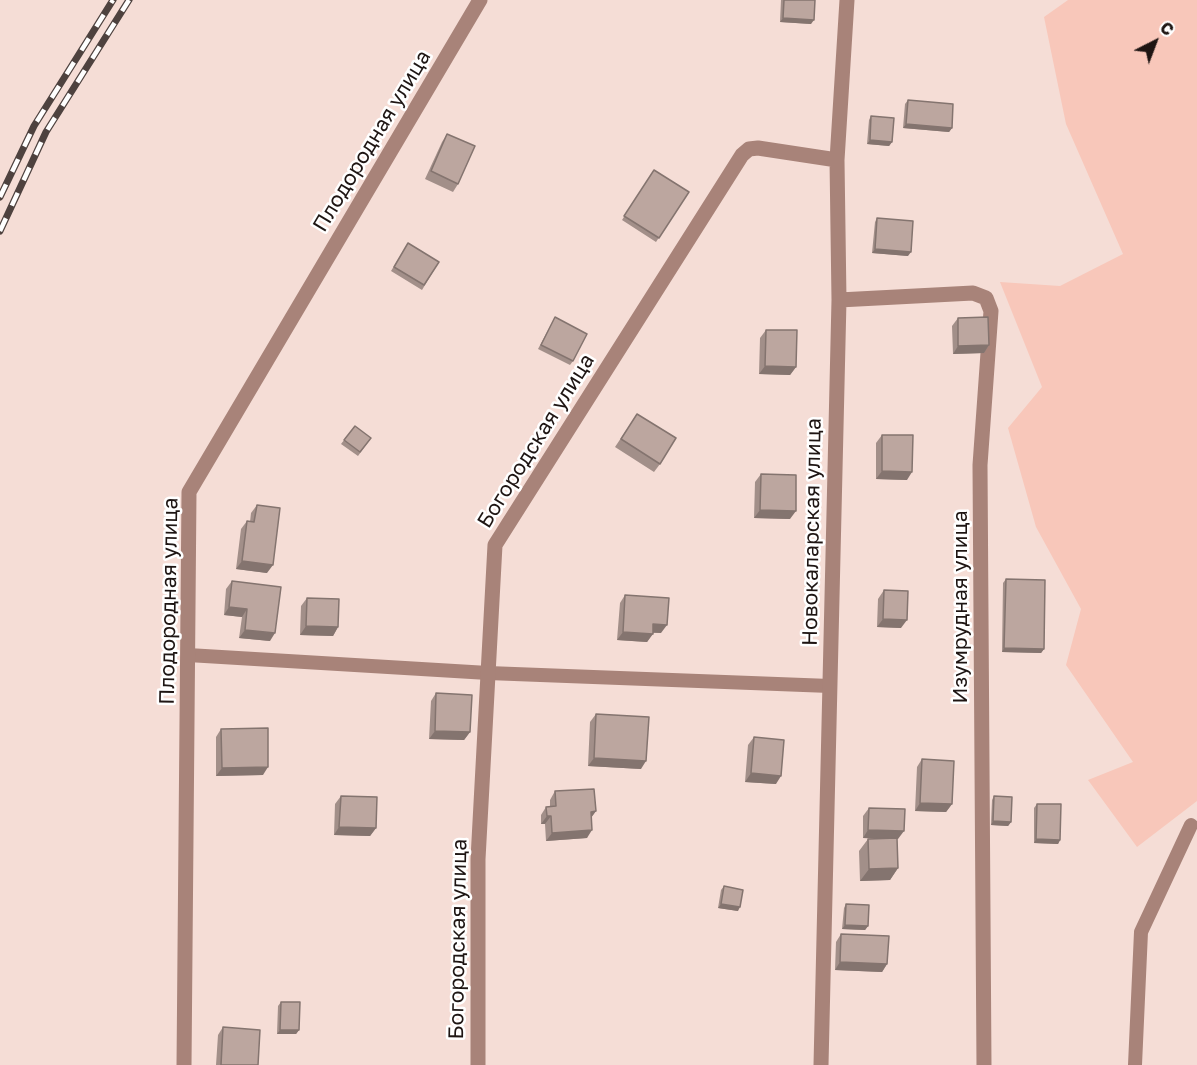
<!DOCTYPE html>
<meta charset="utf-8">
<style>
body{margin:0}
#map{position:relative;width:1197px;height:1065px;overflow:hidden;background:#f5ddd6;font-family:"Golos Text",sans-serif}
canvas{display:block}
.north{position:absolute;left:1125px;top:12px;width:60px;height:60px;-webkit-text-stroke:4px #fff;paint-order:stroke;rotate:42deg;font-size:16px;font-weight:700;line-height:24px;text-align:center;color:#1e1513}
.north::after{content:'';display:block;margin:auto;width:21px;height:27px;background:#1e1513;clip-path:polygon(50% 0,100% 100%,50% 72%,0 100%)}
</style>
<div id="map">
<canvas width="1197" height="1065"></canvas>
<div class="north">С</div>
</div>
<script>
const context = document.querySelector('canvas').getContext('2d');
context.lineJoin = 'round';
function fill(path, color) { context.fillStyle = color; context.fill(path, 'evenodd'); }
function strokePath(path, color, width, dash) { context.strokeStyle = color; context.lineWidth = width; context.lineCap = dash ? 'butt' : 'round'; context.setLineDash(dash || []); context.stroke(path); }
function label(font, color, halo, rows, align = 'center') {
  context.font = font + ' "Golos Text",sans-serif'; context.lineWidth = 5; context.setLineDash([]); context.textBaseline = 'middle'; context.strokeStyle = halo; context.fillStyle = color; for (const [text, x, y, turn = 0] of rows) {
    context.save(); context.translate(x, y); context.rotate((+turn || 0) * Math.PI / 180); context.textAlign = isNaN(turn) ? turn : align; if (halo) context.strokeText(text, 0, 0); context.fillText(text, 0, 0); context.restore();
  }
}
fill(new Path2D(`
 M1068,0H1197V801L1137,847L1088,780L1133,762L1066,665L1081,609L1036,527L1008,428L1042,387L1000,282L1060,286L1123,254L1066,124L1044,17Z`), '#f8c7ba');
strokePath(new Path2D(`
 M188,655L488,673L830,686
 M1135,1065L1141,932L1191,825`), '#a88379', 14);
strokePath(new Path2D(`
 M839,300L973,293L986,298L991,311L980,465L984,1065
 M184,1065L189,492L480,0
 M478,1065V859L495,545L742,155L749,149L758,148L837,160
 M821,1065L839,300L837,160L847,0`), '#a88379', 15);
const rail = new Path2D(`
 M0,197L34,126L113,0
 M0,231L46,132L129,0`);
strokePath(rail, '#4e423f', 7);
strokePath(rail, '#fff', 4.5, [14]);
fill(new Path2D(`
 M781,0H815L811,24L780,22Z
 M908,100L952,128L949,132L903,128L905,104Z
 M871,116L892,142L889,146L867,144L869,120Z
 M447,134L458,184L453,192L425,179L442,142Z
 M654,170L689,192L656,242L622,220Z
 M877,218L908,256L872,253L875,222Z
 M408,243L439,262L422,290L391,271Z
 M555,317L573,361L570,365L538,349Z
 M958,318L989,345L984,353L953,354L952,326Z
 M766,330L796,367L790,375L759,374L760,338Z
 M637,414L660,464L654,472L615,447Z
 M355,426L371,438L358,456L341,444Z
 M882,435L907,480L876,479V443Z
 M761,474L790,519L754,518L755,482Z
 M257,505L267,573L236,569L241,529L247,521L250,522L251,513Z
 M1006,579L1044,649L1041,653L1002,652L1003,583Z
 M232,581L270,641L239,638L242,617L224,615L226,589Z
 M884,590L901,628L877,627L878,599Z
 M625,595L661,633H653L647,642L617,640L620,603Z
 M307,598L338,627L333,636L300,635L301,606Z
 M436,693L470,732L464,740L429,739L431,701Z
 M596,714L641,769L588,766L590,722Z
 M221,729L263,775L216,776V737Z
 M754,737L776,784L745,782L748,745Z
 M922,759L952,804L946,812L915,811L917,767Z
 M555,791L596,811L591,818L587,838L546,841L545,824H541V815L546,807L550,806V800Z
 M341,796L376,828L370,836L334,835L335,804Z
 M994,796L1011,822L1008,826L991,825L992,800Z
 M1037,804L1060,840L1058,844L1034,843V808Z
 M869,808L898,839H897L898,868L890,880L860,881L859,851L868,839H887L863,838V816Z
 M724,886L738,911L718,908L721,890Z
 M846,904L868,926L865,930L842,929L844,908Z
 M841,934L887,964L882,972L835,970L836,942Z
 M281,1002L299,1030L296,1034H277L278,1006Z
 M223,1027L258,1065H216L218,1035Z`), '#a28f89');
fill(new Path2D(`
 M783,18L814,20L811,24L780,22Z
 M906,124L952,128L949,132L903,128Z
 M870,140L892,142L889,146L867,144Z
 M875,249L911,252L908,256L872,253Z
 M989,345L984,353L953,354L958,346Z
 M765,366L796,367L790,375L759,374Z
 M882,471L912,472L907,480L876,479Z
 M760,510L796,511L790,519L754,518Z
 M242,561L273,565L267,573L236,569Z
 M229,607L247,609L242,617L224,615Z
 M883,619L907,620L901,628L877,627Z
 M653,624L667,625L661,633L648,632Z
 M306,626L338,627L333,636L300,635Z
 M245,630L275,633L270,641L239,638Z
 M623,632L653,634L647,642L617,640Z
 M1004,648L1044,649L1041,653L1002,652Z
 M435,731L470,732L464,740L429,739Z
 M594,758L646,761L641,769L588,766Z
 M268,767L263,775L216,776L222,768Z
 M751,773L781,776L776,784L745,782Z
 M920,803L952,804L946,812L915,811Z
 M596,811L590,819L591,812Z
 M547,816H551L545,824H541Z
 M993,821L1011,822L1008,826L991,825Z
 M339,827L376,828L370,836L334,835Z
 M592,830L587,838L546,841L552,833Z
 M868,830L904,831L898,839L863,838Z
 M1036,839L1060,840L1058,844L1034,843Z
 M898,868L890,880L860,881L869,869Z
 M721,904L740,907L738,911L718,908Z
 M845,925L868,926L865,930L842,929Z
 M840,962L887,964L882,972L835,970Z
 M280,1030H299L296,1034H277Z`), '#84746f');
const building = new Path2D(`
 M784,0H815L814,20L783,18Z
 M908,100L953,104L952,128L906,124Z
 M871,116L894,118L892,142L870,140Z
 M447,134L475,146L458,184L431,171Z
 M654,170L689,192L659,238L624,216Z
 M877,218L913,221L911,252L875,249Z
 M408,243L439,262L424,285L394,267Z
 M555,317L587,334L573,361L541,345Z
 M988,317L989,345L958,346V318Z
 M766,330H797L796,367L765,366Z
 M637,414L676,438L660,464L621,439Z
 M355,426L371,438L360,452L344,440Z
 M882,435H913L912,472L882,471Z
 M761,474L796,475V511L760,510Z
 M257,505L280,508L273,565L242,561L247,521L254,522Z
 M1006,579L1045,580L1044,649L1004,648Z
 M232,581L281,587L275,633L245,630L247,609L229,607Z
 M884,590L908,591L907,620L883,619Z
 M625,595L669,598L667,625L653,624V634L623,632Z
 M307,598L339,599L338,627L306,626Z
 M436,693L472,695L470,732L435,731Z
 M596,714L649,717L646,761L594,758Z
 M268,728V767L222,768L221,729Z
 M754,737L784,740L781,776L751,773Z
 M922,759L954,761L952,804L920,803Z
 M594,789L596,811L591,812L592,830L552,833L551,816H547L546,807L556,806L555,791Z
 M341,796L377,797L376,828L339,827Z
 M994,796L1012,797L1011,822L993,821Z
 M1037,804H1061L1060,840L1036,839Z
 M869,808L905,809L904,831L868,830Z
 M897,838L898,868L869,869L868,839Z
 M724,886L743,890L740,907L721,904Z
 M846,904L869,905L868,926L845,925Z
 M841,934L889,936L887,964L840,962Z
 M281,1002H300L299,1030H280Z
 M223,1027L260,1030L258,1065H221Z`);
fill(building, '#bca69f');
strokePath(building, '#84746f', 1.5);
label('21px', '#1e1513', '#fff', [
 ["Плодородная улица",372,141,-59],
 ["Богородская улица",536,441,-58],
 ["Новокаларская улица",812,532,-89],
 ["Плодородная улица",169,601,-89],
 ["Изумрудная улица",960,607,-90],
 ["Богородская улица",458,939,-89]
]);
</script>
